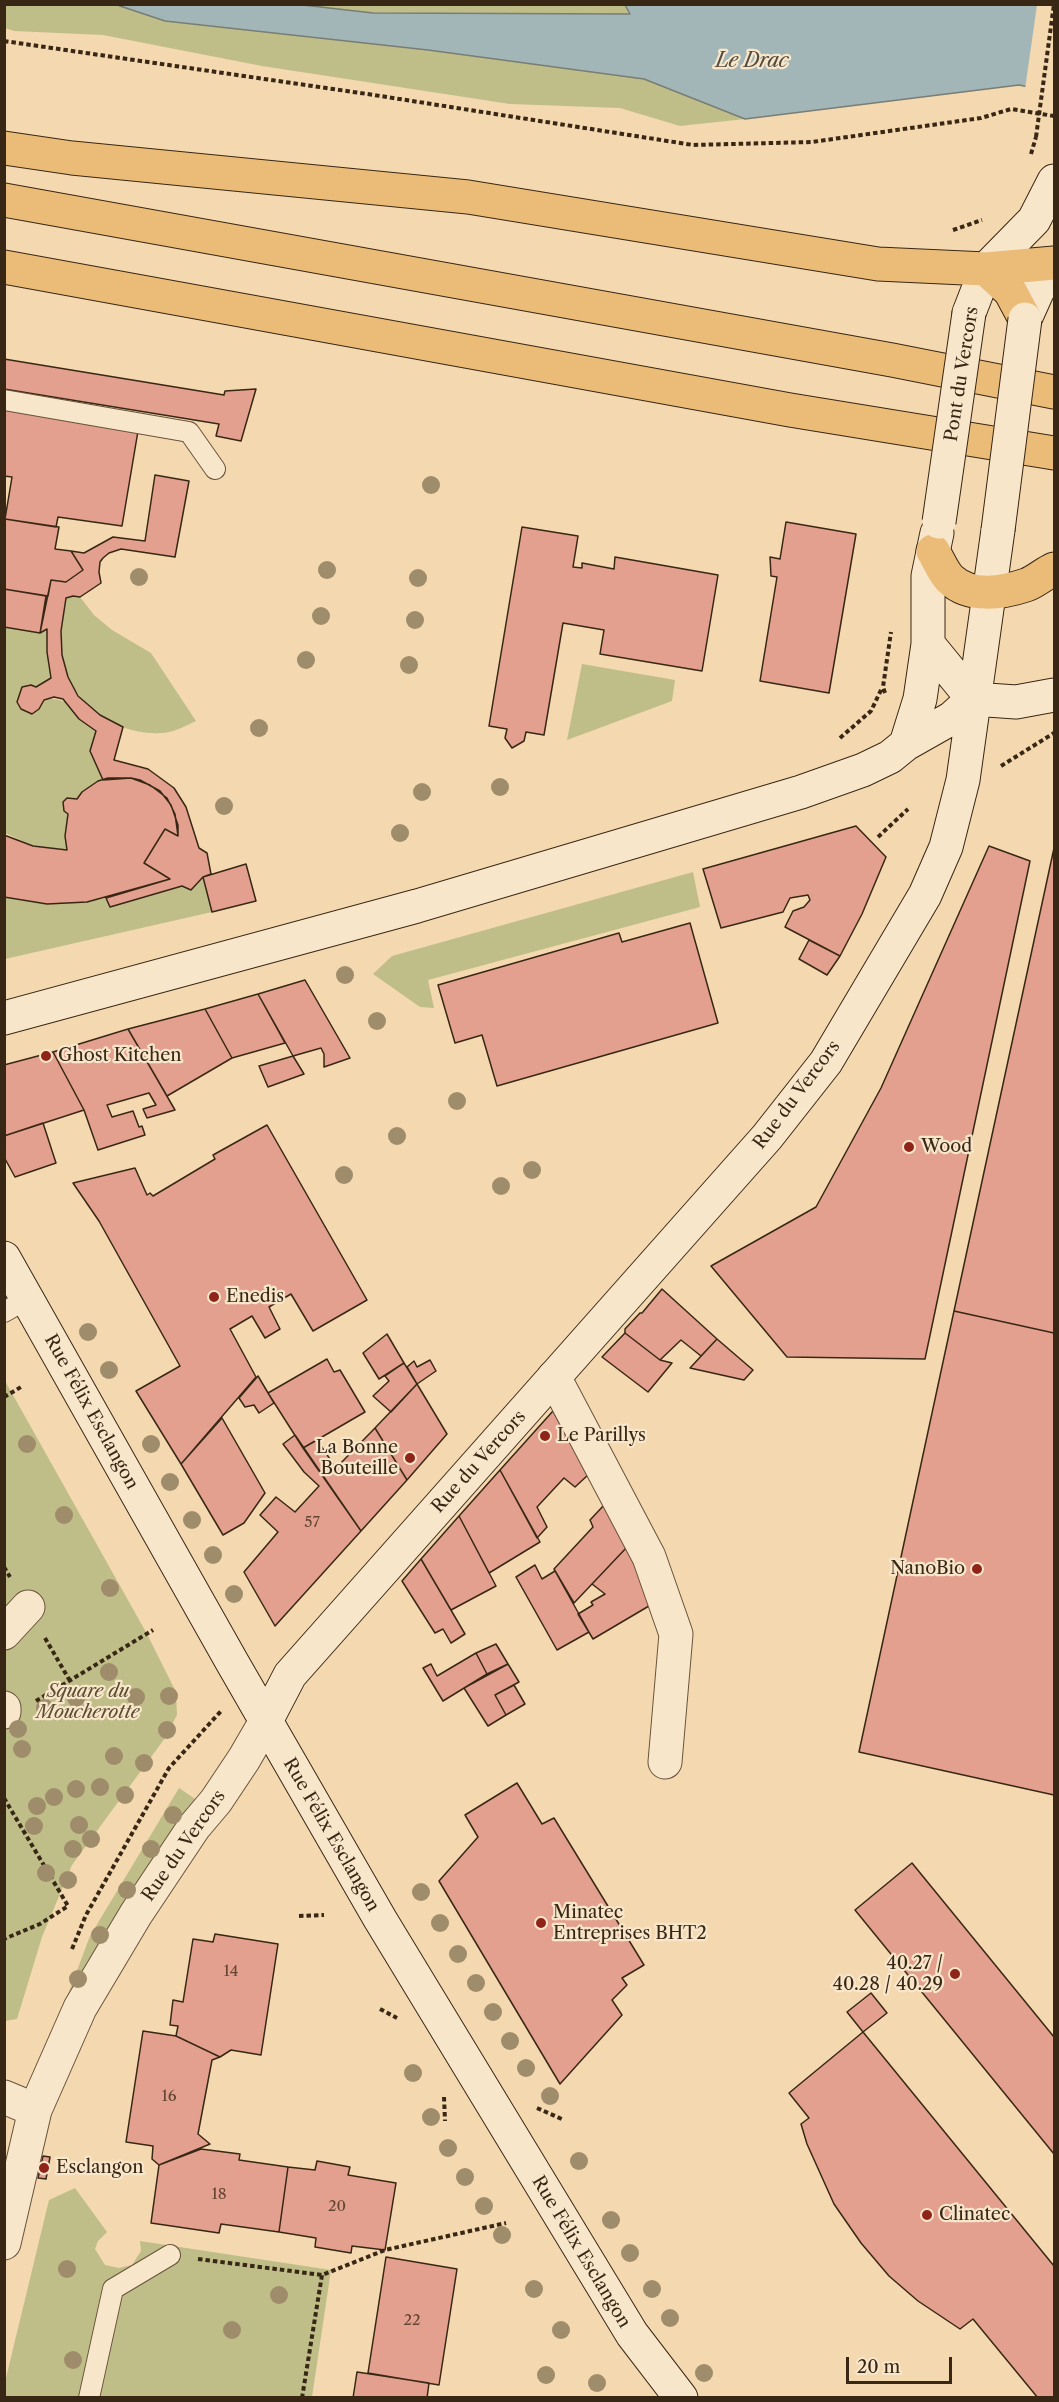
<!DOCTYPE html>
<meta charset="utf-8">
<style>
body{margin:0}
#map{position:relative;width:1059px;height:2402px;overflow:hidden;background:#f4d8af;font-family:"Libre Caslon Text",serif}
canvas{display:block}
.frame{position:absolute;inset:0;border:6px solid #392715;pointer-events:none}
.scale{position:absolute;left:846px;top:2357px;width:106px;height:27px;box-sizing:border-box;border:3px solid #392715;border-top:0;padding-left:8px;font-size:18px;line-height:21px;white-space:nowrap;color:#392715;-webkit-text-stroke:4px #f8e6cb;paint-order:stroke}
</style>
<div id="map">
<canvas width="1059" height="2402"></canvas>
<div class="frame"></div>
<div class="scale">20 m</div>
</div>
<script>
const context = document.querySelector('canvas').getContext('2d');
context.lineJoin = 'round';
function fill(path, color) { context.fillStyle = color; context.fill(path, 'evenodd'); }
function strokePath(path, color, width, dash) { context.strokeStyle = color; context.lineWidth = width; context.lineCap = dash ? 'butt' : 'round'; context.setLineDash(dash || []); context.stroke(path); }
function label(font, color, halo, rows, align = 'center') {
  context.font = font + ' "Libre Caslon Text",serif'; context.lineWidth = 4.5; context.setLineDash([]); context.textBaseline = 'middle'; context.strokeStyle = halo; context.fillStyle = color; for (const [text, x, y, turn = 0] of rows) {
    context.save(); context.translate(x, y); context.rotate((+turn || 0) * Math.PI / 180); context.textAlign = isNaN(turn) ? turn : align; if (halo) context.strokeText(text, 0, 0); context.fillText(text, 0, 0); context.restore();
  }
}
fill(new Path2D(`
 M625,4L631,14L373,13L294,5Z
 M5,5H117L165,21L428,50L644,79L745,119L680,126L620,108L510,104L262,66L103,35L14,31L5,28Z
 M73,596L80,597L94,615L112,630L151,653L196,721C185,726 173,733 161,733C115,736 67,701 62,654C60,635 63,617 66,598Z
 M4,627L40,633L47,629V652L51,678L36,687L31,685L22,688L17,702L21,709L32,714L39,709L44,700C68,694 80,715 96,731L90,751L103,780L82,792L77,799L67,798L63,802L64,811L68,814L65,835L67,850L33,846L5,833Z
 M582,664L675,680L672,701L567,740Z
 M693,872L700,907L428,980L434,1008L420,1007L373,974L392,956Z
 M203,877L212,912L5,959L4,897C39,905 72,905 106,898L110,907L182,886Z
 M4,1379L147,1634L176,1692L177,1715L165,1738L72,1865L42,1937L17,2019L5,2021Z
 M179,1788L201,1803L55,2029L90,1936Z
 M75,2188L107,2232L98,2241L95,2249L105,2265L119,2268L132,2265L141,2251L140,2241L331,2270L312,2397L5,2398V2382L49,2200Z`), '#bfbe88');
const water = new Path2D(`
 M294,4L373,13L630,14L625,5H1054V92L1019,85L745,119L644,79L428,50L165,21L117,5Z`);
fill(water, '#a2b6b7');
strokePath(water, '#787d76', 1.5);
fill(new Path2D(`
 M1037,5H1054V95L1025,89Z`), '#f4d8af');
const building = new Path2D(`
 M4,359L224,395L225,391L256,389L241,441L216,436L219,424L4,389Z
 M4,409L138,431L122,526L58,517L56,527L5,519L12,477L4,476Z
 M155,475L189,481L175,557L121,549L109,553L103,558L100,562L99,572L101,583L80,597L73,596L66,598L61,631L62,655L68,677L78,696L100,715L123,727L114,760L148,769L174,788L186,807L199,848L207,853L211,874L203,877L191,890L182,886L110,907L106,898L170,879L144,863L165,829L178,836L175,814L167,798L150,785L131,778L103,780L90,751L96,731L79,719L63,699L54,697L44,700L39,709L32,714L21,709L17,702L22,687L31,685L36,687L51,678L47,652V629L40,633L51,580L66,582L83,570L71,551L84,553L113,537L145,541Z
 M5,519L59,527L55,549L71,551L83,570L66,582L51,580L48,596L4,589Z
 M786,522L856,534L829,693L760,681L777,577L771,576L770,557L780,559Z
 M522,527L578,536L573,567L582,568V563L614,569L615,557L718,575L702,671L600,654L604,630L563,623L544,735L526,732L524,741L512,748L505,738L507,729L489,726Z
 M4,589L46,596L40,633L4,627Z
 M108,778H131L140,780L160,791L171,805L178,825V836L165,829L144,863L170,879L87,902L47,904L4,897V835L33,846L67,850L65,836L68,814L64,811L63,802L67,798L77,799L82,792L98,781Z
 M856,826L886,857L862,914L840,956L785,927L793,911L804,907L810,900L808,895L790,898L783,912L721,928L703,869Z
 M989,846L1030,861L925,1359L787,1357L711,1266L816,1207L881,1088Z
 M1054,848V1333L954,1311Z
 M246,864L256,901L212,912L203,877Z
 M690,923L718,1023L497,1086L482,1035L455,1043L438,985L619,933L622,942Z
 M809,940L840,956L827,975L799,959Z
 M305,980L350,1058L324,1067V1054L321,1048L293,1056L258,994Z
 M258,994L285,1043L232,1058L205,1009Z
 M205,1009L232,1058L167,1096L128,1029Z
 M128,1029L175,1110L147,1118L143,1109L156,1105L149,1093L107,1105L112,1117L133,1111L139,1127L142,1126L145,1135L98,1150L84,1110L53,1052Z
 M53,1052L84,1110L4,1136V1065Z
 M293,1056L304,1074L268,1087L259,1066Z
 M43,1123L56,1163L15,1177L4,1157V1136Z
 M267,1125L367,1300L313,1331L291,1294L269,1307L280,1329L265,1338L252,1316L230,1329L256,1377L181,1464L136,1391L180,1366L99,1221L73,1183L135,1168L147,1195L150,1193L153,1196L215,1159L213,1155Z
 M662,1289L717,1339L701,1356L681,1340L660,1360L625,1333V1329L640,1313H642Z
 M954,1311L1054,1333V1795L859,1752Z
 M625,1333L660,1360L672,1363L648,1392L602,1357Z
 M387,1334L404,1363L379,1379L363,1353Z
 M717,1339L753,1370L744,1380L690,1368Z
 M327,1359L334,1372L340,1370L365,1412L303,1448L268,1393Z
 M430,1360L436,1371L417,1384L407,1367L414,1361L417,1367Z
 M404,1363L417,1384L391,1412L373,1396L389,1381L385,1376Z
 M258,1376L274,1403L259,1413L254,1405L245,1407L239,1398Z
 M417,1384L447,1434L407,1480L375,1428Z
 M553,1411L588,1475L575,1487L564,1478L537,1507L547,1527L537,1538L500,1470Z
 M222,1418L265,1493L244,1523L223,1535L181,1464Z
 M375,1428L407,1480L361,1531L303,1448L317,1440L336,1468Z
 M295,1435L361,1531L275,1626L244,1572L278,1532L260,1515L276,1497L295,1512L319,1486L304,1472L283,1444Z
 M500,1470L540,1542L489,1573L459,1516Z
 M605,1504L628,1546L574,1603L554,1569L593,1527L590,1520Z
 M459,1516L496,1586L451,1610L421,1559Z
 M628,1546L654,1603L593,1639L578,1614L593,1605L591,1602L605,1594L592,1584Z
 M421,1559L465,1634L451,1643L443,1629L435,1633L402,1581Z
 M535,1565L542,1579L555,1571L589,1632L557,1650L516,1577Z
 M496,1644L508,1664L487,1674L476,1653Z
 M476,1653L487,1674L443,1701L423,1668L431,1664L437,1676Z
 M508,1664L519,1682L495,1695L506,1715L488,1726L464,1688Z
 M514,1685L525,1704L506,1715L495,1695Z
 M517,1783L542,1824L554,1818L644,1965L622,1978L627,1985L612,2000L622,2015L560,2084L439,1881L478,1837L465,1815Z
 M912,1863L1054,2037V2154L855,1910Z
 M215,1934L278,1944L261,2055L231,2050L220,2057L176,2036L178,2026L170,2025L173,2000L183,2002L193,1939L213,1942Z
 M871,1993L887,2013L863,2032L847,2012Z
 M143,2031L176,2036L220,2057L212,2060L198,2134L210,2144L159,2165L152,2159L153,2146L126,2142Z
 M863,2032L1054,2266V2398H1038L973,2319L960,2329L918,2301L889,2276L861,2243L834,2204L807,2144L801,2124L809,2118L789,2093Z
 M201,2149L240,2154L239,2160L288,2167L279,2232L221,2224L219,2233L151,2223L159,2165Z
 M43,2156L50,2157L46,2179L38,2178Z
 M317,2161L350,2167L348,2175L396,2183L385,2250L352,2246L351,2253L315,2247L316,2238L279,2232L288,2167L315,2170Z
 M386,2257L457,2269L439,2385L368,2373Z
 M357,2372L429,2383L427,2398H353Z`);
fill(building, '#e3a08e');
strokePath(building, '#392715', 1.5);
const lane = new Path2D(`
 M4,400L189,432L215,469
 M4,1312L27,1299
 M89,2398L113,2289L170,2255`);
const street = new Path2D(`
 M554,1377L649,1557L676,1634L665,1762
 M4,1633L28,1607
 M4,1708V1712
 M4,2097L35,2110
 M4,2243L35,2110L80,2008L136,1914L194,1827L216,1801L244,1759L266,1721`);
const secondary = new Path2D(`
 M969,313L986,269L1034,220L1054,181
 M1025,319L1038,290L1054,268
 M928,644L973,699
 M973,699L1016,702L1054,695
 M906,744L920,699L928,644V576L937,533
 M4,1018L417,906L801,792L863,770L890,757L906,744L952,718L973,699
 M4,1258L232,1662L380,1919L632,2334L681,2398
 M266,1721L290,1675L767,1137L826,1062L925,895L946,847L963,780L998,530`);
const highway = new Path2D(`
 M4,148L72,158L468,197L878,264L986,269L1054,263
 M4,200L892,360L1054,392
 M4,267L790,410L1054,453
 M986,269L1010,291L1025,319
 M933,551C938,559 943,572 950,579C970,598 1002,593 1026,585C1035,582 1045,573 1054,569`);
strokePath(lane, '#68533c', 22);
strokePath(street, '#68533c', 35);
strokePath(secondary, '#392715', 35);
strokePath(highway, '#392715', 35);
strokePath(new Path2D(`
 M4,41L374,95L693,145L812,142L981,118L1011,109L1054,116
 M1031,154L1036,137
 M953,230L982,220
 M885,693L883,687L891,632
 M840,738L871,711L882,688
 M1001,766L1054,733
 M878,837L908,809
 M4,1397L21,1387
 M4,1567L10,1577
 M45,1638L70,1681
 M36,1701L153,1630
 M4,1798L68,1906L40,1924L4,1939
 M299,1916L324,1915
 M72,1949L86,1915L169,1768L222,1710
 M380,2009L397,2018
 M444,2097L445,2121
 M537,2108L564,2120
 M198,2259L322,2275L385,2250L506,2223
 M302,2398L322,2275`), '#392715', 4, [4.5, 3]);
strokePath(lane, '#f8e6cb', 20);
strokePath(street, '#f8e6cb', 33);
strokePath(secondary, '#f8e6cb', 33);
strokePath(highway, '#eabc78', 33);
const secondaryBridge = new Path2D(`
 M939,522L969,313
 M998,530L1025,319`);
strokePath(secondaryBridge, '#392715', 35, []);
strokePath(new Path2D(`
 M1036,137L1054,4`), '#392715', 4, [4.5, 3]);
strokePath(secondaryBridge, '#f8e6cb', 33);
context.fillStyle = '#9f8c6a';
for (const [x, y] of [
 [431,485],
 [327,570],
 [139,577],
 [418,578],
 [321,616],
 [415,620],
 [306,660],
 [409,665],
 [259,728],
 [500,787],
 [422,792],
 [224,806],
 [400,833],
 [345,975],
 [377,1021],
 [457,1101],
 [397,1136],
 [532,1170],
 [344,1175],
 [501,1186],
 [88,1332],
 [109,1370],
 [27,1444],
 [151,1444],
 [170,1482],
 [64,1515],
 [192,1520],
 [213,1555],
 [110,1588],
 [234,1594],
 [109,1672],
 [169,1696],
 [136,1697],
 [76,1698],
 [45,1708],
 [18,1729],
 [167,1730],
 [22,1749],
 [114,1756],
 [144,1763],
 [100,1787],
 [76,1789],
 [125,1795],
 [54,1797],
 [37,1806],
 [173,1815],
 [79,1825],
 [34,1826],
 [91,1839],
 [73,1849],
 [151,1849],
 [46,1873],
 [68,1880],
 [127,1890],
 [421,1892],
 [440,1923],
 [100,1935],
 [458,1954],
 [78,1979],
 [476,1983],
 [493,2012],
 [510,2041],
 [526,2068],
 [413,2073],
 [550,2096],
 [431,2117],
 [448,2148],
 [579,2161],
 [465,2177],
 [484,2206],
 [611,2220],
 [502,2235],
 [630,2253],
 [67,2269],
 [534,2289],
 [652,2289],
 [279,2295],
 [670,2318],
 [232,2330],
 [561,2330],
 [73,2360],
 [704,2373],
 [546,2375],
 [597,2383]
]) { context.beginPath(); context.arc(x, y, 9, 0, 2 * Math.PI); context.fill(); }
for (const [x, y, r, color] of [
 [46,1056,6,"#8f2418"],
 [909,1147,6,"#8f2418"],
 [214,1297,6,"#8f2418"],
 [545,1436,6,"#8f2418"],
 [410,1458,6,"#8f2418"],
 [977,1569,6,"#8f2418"],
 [541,1923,6,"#8f2418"],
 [955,1974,6,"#8f2418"],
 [44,2168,6,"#8f2418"],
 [927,2215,6,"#8f2418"]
]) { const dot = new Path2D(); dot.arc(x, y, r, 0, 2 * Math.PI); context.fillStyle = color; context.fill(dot); strokePath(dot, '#f8e6cb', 2); }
label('15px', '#644533', null, [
 ["57",312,1523],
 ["14",231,1972],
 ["16",169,2097],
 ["18",219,2195],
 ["20",337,2207],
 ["22",412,2321]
]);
label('18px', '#392715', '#f8e6cb', [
 ["Pont du Vercors",962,374,-81],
 ["Rue du Vercors",797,1095,-53],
 ["Rue Félix Esclangon",91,1412,61],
 ["Rue du Vercors",479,1462,-48],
 ["Rue Félix Esclangon",331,1835,60],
 ["Rue du Vercors",184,1846,-55],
 ["Rue Félix Esclangon",581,2252,59]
]);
label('18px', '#392715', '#f8e6cb', [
 ["Ghost Kitchen",58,1056],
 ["Wood",921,1147],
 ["Enedis",226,1297],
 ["Le Parillys",557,1436],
 ["La Bonne",398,1448,"right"],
 ["Bouteille",398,1469,"right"],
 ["NanoBio",965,1569,"right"],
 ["Minatec",553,1913],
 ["Entreprises BHT2",553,1934],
 ["40.27 /",943,1964,"right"],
 ["40.28 / 40.29",943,1985,"right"],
 ["Esclangon",56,2168],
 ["Clinatec",939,2215]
], 'left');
label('italic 18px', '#5a4d32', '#f8e6cb', [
 ["Square du",88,1692],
 ["Moucherotte",88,1713]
]);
label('italic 20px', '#534b3e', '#f8e6cb', [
 ["Le Drac",752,61]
]);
</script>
